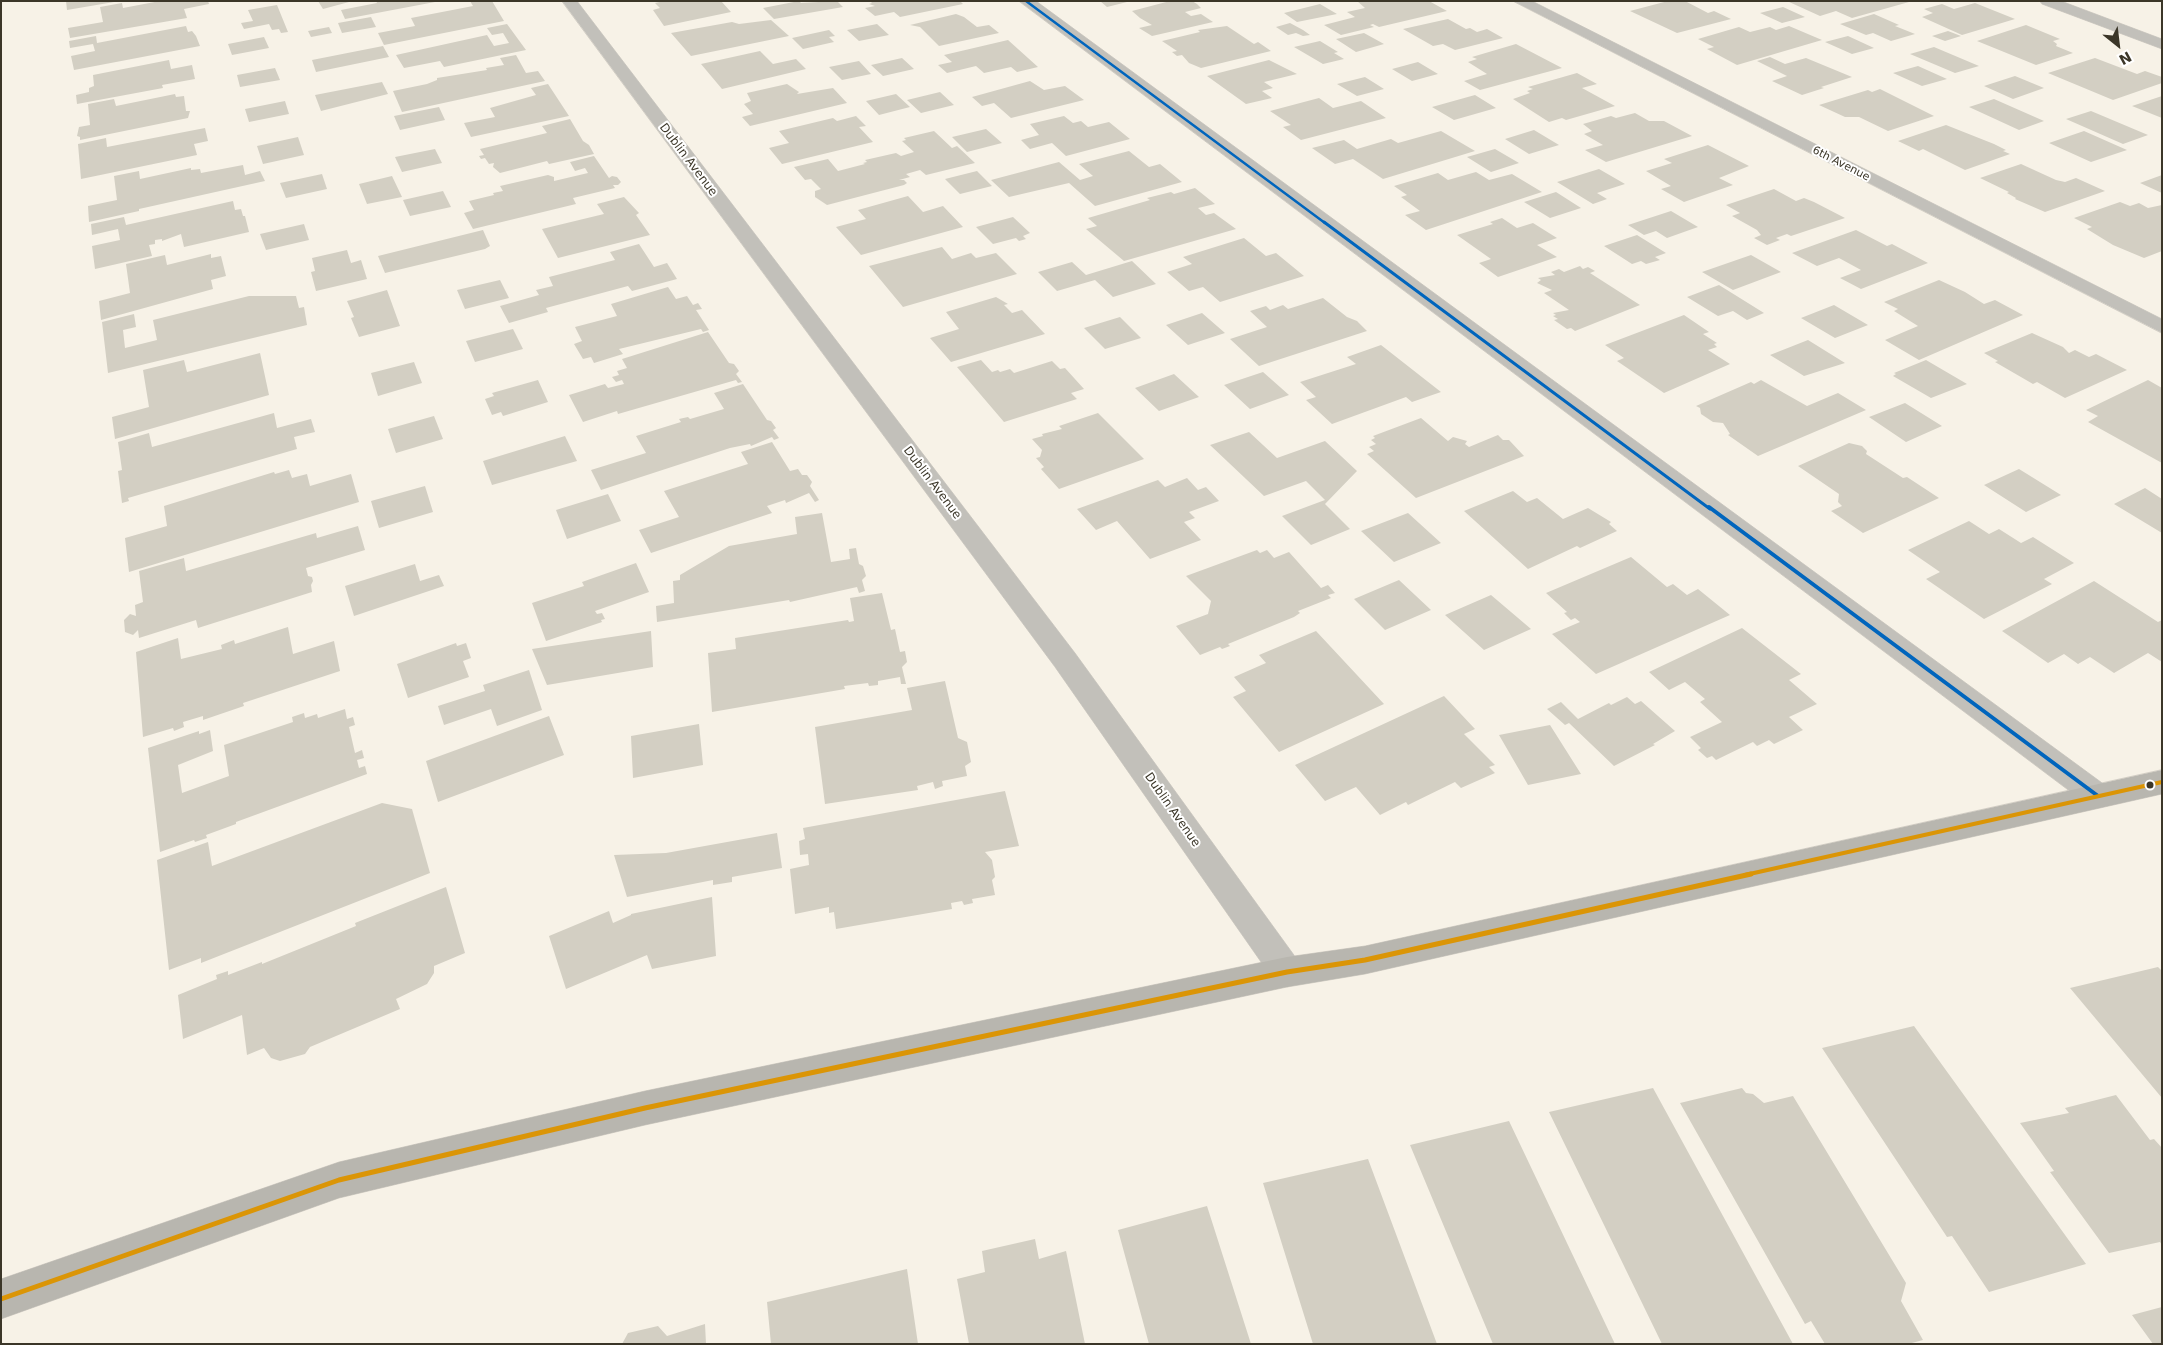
<!DOCTYPE html>
<style>
body{margin:0}
#map{position:relative;width:2163px;height:1345px;overflow:hidden;background:#f7f2e7;font-family:"DejaVu Sans",sans-serif}
canvas{display:block}
.frame{position:absolute;inset:0;border:2px solid #3b3628;pointer-events:none}
.north{position:absolute;left:2093px;top:20px;width:50px;height:50px;-webkit-text-stroke:4px #fff;paint-order:stroke;rotate:151deg;font-size:14px;font-weight:700;line-height:20px;text-align:center;color:#3b3628}
.north::after{content:'';display:block;margin:auto;width:18px;height:22px;background:#3b3628;clip-path:polygon(50% 0,100% 100%,50% 72%,0 100%)}
</style>
<div id="map">
<canvas width="2163" height="1345"></canvas>
<div class="frame"></div>
<div class="north">N</div>
</div>
<script>
const context = document.querySelector('canvas').getContext('2d');
context.lineJoin = 'round';
function fill(path, color) { context.fillStyle = color; context.fill(path, 'evenodd'); }
function strokePath(path, color, width, dash) { context.strokeStyle = color; context.lineWidth = width; context.lineCap = dash ? 'butt' : 'round'; context.setLineDash(dash || []); context.stroke(path); }
function label(font, color, halo, rows, align = 'center') {
  context.font = font + ' "DejaVu Sans",sans-serif'; context.lineWidth = 4; context.setLineDash([]); context.textBaseline = 'middle'; context.strokeStyle = halo; context.fillStyle = color; for (const [text, x, y, turn = 0] of rows) {
    context.save(); context.translate(x, y); context.rotate((+turn || 0) * Math.PI / 180); context.textAlign = isNaN(turn) ? turn : align; if (halo) context.strokeText(text, 0, 0); context.fillText(text, 0, 0); context.restore();
  }
}
fill(new Path2D(`
 M66,1H114V2L67,10Z
 M160,1H208L209,4L184,9L187,18L70,38L68,28L103,22L100,7L122,3L123,8Z
 M318,1H349V2L323,9Z
 M376,1H435V2L345,19L341,10L377,3Z
 M470,1H492L504,21L384,45L378,33L415,26L411,18L473,6Z
 M664,1H721L731,12L664,26L653,10L660,8L655,3Z
 M799,1L801,3L837,1L843,7L774,19L763,8Z
 M870,1H960L963,4L900,17L894,12L875,16L865,8L875,6L869,4L872,3Z
 M1100,1H1127V2L1107,7Z
 M1170,1H1192L1197,4L1201,8L1185,12L1191,16L1201,14L1213,22L1152,36L1139,28L1152,25L1140,18L1132,11Z
 M1357,1H1429L1447,11L1379,27L1373,24L1370,25L1374,27L1341,35L1324,25L1355,17L1347,12L1365,8Z
 M1668,1H1685L1708,13L1714,11L1731,19L1677,33L1630,11Z
 M1787,1H1909V2L1852,18L1836,11L1820,16Z
 M1975,3L2015,19L1962,35L1922,17L1933,13L1924,9L1942,4L1954,9Z
 M1320,4L1337,14L1297,22L1284,13Z
 M277,5L288,32L281,33L279,29L272,30L269,24L244,29L241,23L253,21L248,10Z
 M1783,7L1805,17L1782,23L1760,13Z
 M956,14L964,17L977,27L989,25L999,33L939,46L920,27L910,25Z
 M1874,14L1899,25L1895,26L1915,34L1891,41L1873,33L1866,35L1840,24Z
 M371,17L376,27L342,33L338,23Z
 M1448,19L1466,29L1470,28L1477,32L1487,29L1503,38L1455,50L1443,44L1433,46L1403,29Z
 M771,20L789,36L691,56L671,33L732,22L739,24Z
 M1290,23L1303,30L1310,35L1303,36L1296,33L1288,35L1276,27Z
 M507,24L526,50L444,67L440,61L404,68L396,55L487,35L494,46L509,43L503,33L492,35L487,28Z
 M877,24L889,35L859,41L847,30Z
 M2026,25L2060,39L2053,41L2057,44L2056,46L2073,53L2036,65L1977,41Z
 M186,26L188,32L192,31L196,36L200,46L74,70L71,56L95,51L93,44L70,48L69,41L96,36L97,43Z
 M1227,26L1254,44L1258,42L1271,51L1201,68L1189,63L1182,55L1177,56L1172,52L1177,51L1162,41L1200,32L1198,30Z
 M1789,26L1822,40L1737,65L1707,49L1714,47L1698,39L1739,27L1750,32L1770,27L1776,30Z
 M329,27L332,33L311,37L308,31Z
 M829,30L835,36L829,37L834,42L803,49L792,38Z
 M1948,31L1961,36L1945,41L1932,36Z
 M1364,33L1384,44L1356,52L1336,39Z
 M1848,36L1874,48L1852,54L1825,42Z
 M264,37L269,48L232,55L228,44Z
 M1008,40L1038,67L1017,72L1011,67L984,73L976,66L947,73L938,65L952,62L944,55Z
 M1320,41L1338,52L1334,53L1344,59L1323,64L1294,47Z
 M1516,44L1562,68L1480,90L1464,81L1487,74L1468,62L1477,59L1472,57Z
 M383,46L389,57L316,72L312,60Z
 M1934,47L1979,66L1955,73L1910,54Z
 M760,51L773,64L796,59L806,69L722,89L701,64Z
 M516,55L526,73L538,71L545,81L402,112L393,91L427,84L437,80V78L487,70L486,68L504,65L500,58Z
 M1770,57L1785,64L1806,58L1852,77L1821,87L1824,88L1802,95L1772,81L1787,76L1757,61Z
 M902,58L914,69L883,76L871,65Z
 M2095,58L2137,74L2145,71L2162,77V83L2113,100L2048,73Z
 M169,60L171,69L192,65L195,79L162,85L163,88L77,104L76,95L89,92V88L94,86L93,75Z
 M1269,60L1297,74L1264,82L1273,88L1262,91L1272,98L1246,104L1207,76Z
 M859,61L871,74L842,80L829,67Z
 M1418,62L1438,74L1412,81L1392,69Z
 M1918,66L1947,79L1922,86L1893,73Z
 M275,68L280,80L240,87L237,75Z
 M1577,73L1597,84L1582,88L1615,106L1566,120L1562,118L1549,122L1513,99L1530,93L1527,91L1533,89L1528,87Z
 M2015,76L2044,88L2013,99L1984,86Z
 M1365,77L1384,89L1357,96L1337,84Z
 M1030,81L1044,90L1065,86L1084,100L1011,118L994,103L982,106L972,97Z
 M382,82L388,94L321,111L315,95Z
 M548,84L569,116L471,137L464,123L495,117L490,108L536,95L531,88Z
 M787,84L799,92L797,94L833,88L847,103L750,126L742,117L753,114L744,104L751,101L747,93Z
 M1880,89L1934,116L1888,131L1859,117H1845L1819,105L1868,90L1872,92Z
 M940,92L954,105L921,113L907,100Z
 M175,94L176,97L184,96L186,111H190L188,118L80,140V137L77,136L79,127L90,125L88,104L114,99L116,106Z
 M896,94L910,107L879,115L866,101Z
 M1475,95L1496,108L1454,120L1432,107Z
 M2162,96V118L2132,106Z
 M1319,98L1333,108L1361,101L1386,118L1301,140L1283,127L1291,125L1270,111Z
 M1994,99L2044,121L2019,130L1969,107Z
 M285,101L289,114L249,122L245,109Z
 M439,107L445,120L400,130L394,116Z
 M2091,111L2148,135L2123,144L2066,119Z
 M1635,113L1649,121H1664L1692,136L1606,162L1585,150L1603,145L1584,134L1592,131L1583,124L1611,116L1616,118Z
 M856,116L866,126L859,127L873,142L782,164L769,148L789,143L779,131L833,118L837,121Z
 M1064,116L1073,123L1081,121L1088,127L1109,122L1130,139L1066,156L1052,143L1030,149L1021,140L1039,135L1030,124Z
 M570,119L583,141L589,145L594,154L549,164L547,161L500,173L493,167L494,163L489,164L485,158L481,159L479,156L484,155L480,149L547,133L542,126Z
 M1946,125L1994,144L2006,150L2003,151L2010,154L1965,170L1923,149L1919,151L1898,141Z
 M205,128L208,141L194,144L197,155L81,179L78,144L106,138L107,147Z
 M986,129L1002,143L967,152L952,137Z
 M1534,130L1559,145L1529,154L1505,139Z
 M934,131L952,148L957,146L975,163L926,175L920,170L906,174L910,177L899,180H904L907,183L904,185L827,205L815,197V191L821,189L811,179L805,180L794,167L828,159L838,171L865,164L863,163L867,162L865,160L896,153L901,156L914,152L902,141L906,140L904,138Z
 M1441,131L1475,151L1383,179L1353,159L1335,164L1312,148L1344,140L1357,149L1391,139L1398,143Z
 M2084,131L2127,150L2091,162L2049,143Z
 M298,137L304,155L263,164L257,146Z
 M1708,145L1749,166L1719,178L1733,185L1684,202L1661,189L1671,186L1646,171L1672,163L1664,159Z
 M435,149L442,163L402,172L395,157Z
 M1495,149L1519,163L1491,172L1467,157Z
 M1129,151L1149,167L1160,164L1182,182L1095,206L1069,183L1009,197L991,180L1059,162L1080,180L1093,176L1079,164Z
 M594,156L609,178L612,176L617,177L621,182L618,185H613L615,188L573,198L576,204L473,229L464,213L474,210L469,201L494,195L493,193L503,191L500,186L548,175L554,177V181L588,173L585,168L575,171L570,162Z
 M2021,164L2056,180L2065,182L2076,178L2105,191L2045,212L2015,199L2016,198L2007,193L2009,192L1980,178Z
 M243,165L245,175L260,171L265,181L139,209V211L89,222L88,206L117,200L114,176L139,171L140,179L191,168V170L200,169L201,173Z
 M1599,169L1625,184L1597,193L1607,199L1593,204L1557,182Z
 M977,171L992,186L960,194L945,179Z
 M1476,172L1489,180L1512,174L1542,192L1426,230L1405,215L1420,211L1401,197L1407,195L1394,186L1438,173L1448,180Z
 M322,174L327,189L286,198L280,183Z
 M2162,175V193L2140,183Z
 M392,176L402,197L367,204L359,184Z
 M1195,188L1215,204L1198,208L1206,215L1214,213L1236,229L1124,261L1086,229L1097,226L1088,218L1150,200L1147,198L1171,192L1174,194Z
 M1774,189L1796,201L1804,198L1814,202L1845,218L1791,236L1787,234L1776,238L1780,240L1767,245L1754,238L1761,235L1757,230L1732,216L1740,213L1726,205Z
 M443,191L451,207L410,216L403,200Z
 M1556,192L1581,208L1550,218L1524,202Z
 M908,196L923,212L943,206L963,227L861,255L836,227L866,219L858,210Z
 M624,197L639,213L636,215L650,235L558,258L542,229L604,214L597,204Z
 M233,201L235,210L241,209L243,216H245L249,232L184,247L181,234L162,241V239L155,240V244L149,245L152,256L95,269L92,246L120,240L118,229L92,235L91,224L124,217L126,225Z
 M2120,202L2130,206L2139,203L2148,208L2162,205V251L2144,258L2113,245L2087,229L2092,227L2074,218Z
 M1671,211L1698,227L1667,238L1656,231L1644,235L1628,225Z
 M1013,217L1030,233L1023,236L1026,239L1019,241L1016,238L993,244L976,227Z
 M1502,218L1517,228L1533,223L1557,238L1537,245L1557,257L1498,277L1479,263L1491,259L1457,235L1493,224L1490,222Z
 M304,224L309,240L266,250L260,234Z
 M483,230L490,246L485,249L385,273L378,256Z
 M1856,230L1887,246L1892,244L1928,263L1861,289L1840,278L1861,270L1839,258L1817,266L1792,253Z
 M1637,235L1666,253L1655,257L1660,260L1646,264L1641,261L1632,264L1604,246Z
 M1244,238L1266,256L1276,253L1304,276L1220,302L1203,287L1189,291L1167,272L1192,264L1183,257Z
 M639,244L654,267L667,263L677,279L632,291L628,286L546,308L548,312L509,323L500,306L539,295L536,290L553,286L549,277L615,260L610,252Z
 M942,247L952,259L971,253L976,258L996,253L1017,274L903,307L869,266Z
 M347,250L351,263L361,260L367,279L316,291L311,272L315,271L312,258Z
 M211,254V258L221,256L226,276L211,280L213,289L101,320L99,301L130,293L126,264L165,255L167,265Z
 M1751,255L1781,272L1733,290L1702,272Z
 M1132,261L1156,284L1113,297L1095,280L1057,291L1038,272L1072,262L1086,275Z
 M1580,266L1583,269L1588,267L1595,271L1590,273L1640,305L1575,331L1571,328L1567,329L1554,320L1558,319L1553,316L1556,315L1553,313L1569,310L1544,293L1552,290L1537,283L1541,280L1538,278L1555,275L1551,272L1559,269L1564,272Z
 M500,280L509,298L465,309L457,290Z
 M1939,280L1965,292L1984,304L1995,300L2023,315L1919,360L1885,340L1918,326L1894,311L1898,309L1884,302Z
 M1719,285L1764,313L1747,320L1733,311L1718,316L1687,297Z
 M668,287L676,299L687,296L693,305L698,303L702,309L696,310L709,330L703,332L701,329L619,349L623,354L594,363L591,357L583,359L574,344L582,341L575,327L617,316L611,304Z
 M387,290L400,326L359,337L351,318L354,317L347,301Z
 M249,296H296L299,308L304,307L307,325L108,373L102,322L134,314L136,327L123,330L125,348L157,340L153,320Z
 M996,297L1008,304L1004,305L1012,313L1022,310L1045,334L951,362L930,338L959,329L946,312Z
 M1323,298L1347,317L1357,321L1367,331L1259,366L1230,339L1267,327L1250,311L1266,306L1270,310L1283,305L1288,309Z
 M1834,305L1868,325L1835,338L1801,318Z
 M1202,313L1225,333L1188,345L1166,325Z
 M1684,315L1709,332L1703,334L1717,343L1714,344L1717,347L1708,350L1730,364L1664,393L1617,361L1624,358L1605,345Z
 M1120,317L1141,338L1105,349L1084,328Z
 M513,329L523,349L475,362L466,341Z
 M708,332L729,363L734,364L739,371L736,374L742,382L738,383L736,380L618,414L617,411L583,422L569,395L605,384L608,388L624,384L622,380L616,382L612,377L619,375L617,371L627,368L622,359Z
 M2032,333L2063,347L2069,353L2075,350L2089,357L2096,354L2127,370L2065,398L2037,382L2033,384L1995,362L1998,361L1984,353Z
 M1808,340L1845,363L1804,376L1770,355Z
 M1381,345L1441,392L1412,402L1406,397L1332,424L1306,400L1316,397L1300,382L1356,364L1347,357Z
 M260,353L269,395L115,439L112,417L149,407L143,370L184,360L187,372Z
 M981,360L992,372L998,370L1000,372L1010,369L1014,373L1052,361L1060,369L1065,368L1084,389L1071,393L1077,399L1004,422L957,367Z
 M1926,360L1967,384L1931,398L1893,376L1896,374L1894,373Z
 M414,362L422,383L378,396L371,373Z
 M1263,372L1289,395L1250,409L1224,385Z
 M1174,374L1199,397L1159,411L1135,388Z
 M538,380L548,402L503,416L501,412L492,415L485,399L494,396L492,393Z
 M1761,380L1807,406L1838,393L1866,410L1758,456L1728,435L1730,434L1723,423L1713,422L1701,414L1700,408L1696,406L1751,382L1754,384Z
 M2148,380L2162,388V463L2088,422L2098,416L2086,410Z
 M743,384L767,420L771,421L776,428L773,430L779,438L774,440L772,437L751,446L750,444L730,448L601,490L591,470L646,453L636,436L681,422L679,419L688,417L690,419L724,409L714,393Z
 M1905,403L1942,426L1906,442L1869,417Z
 M274,413L277,428L311,419L315,432L294,437L297,449L128,498L129,501L122,503L118,471L122,470L118,442L149,433L152,447Z
 M1098,413L1144,459L1059,489L1041,469L1044,467L1036,458L1040,457L1042,450L1032,439L1043,436L1042,434L1062,429L1059,426Z
 M434,416L443,439L396,453L388,429Z
 M1421,418L1448,441L1453,437L1467,441L1465,444L1469,447L1498,435L1503,440H1509L1524,456L1416,498L1367,454L1374,451L1369,447L1376,444L1371,440L1375,438L1373,436Z
 M1249,432L1277,458L1325,441L1357,471L1325,504L1350,529L1311,545L1282,516L1325,500L1306,481L1264,496L1210,445Z
 M565,436L577,461L492,485L483,461Z
 M772,442L790,471L798,469L802,475H807L812,482L810,486L819,500L815,502L809,493L786,503L785,500L767,506L772,513L651,553L639,530L679,517L664,491L748,464L741,452Z
 M1849,443L1862,446L1867,451L1866,454L1903,478L1907,477L1939,498L1863,533L1831,511L1842,506L1838,502L1839,494L1798,466Z
 M2019,469L2061,495L2026,512L1984,485Z
 M289,470L292,478L307,474L310,486L351,474L359,502L129,572L125,538L167,526L164,506L274,472L275,474Z
 M1187,478L1198,490L1206,487L1219,501L1189,512L1195,518L1184,522L1201,540L1150,559L1117,521L1096,530L1077,509L1158,480L1165,487Z
 M425,486L433,512L379,528L371,501Z
 M2145,488L2162,499V533L2114,504Z
 M1513,491L1527,502L1537,498L1563,519L1588,508L1611,522L1609,524L1617,531L1580,548L1577,546L1528,569L1464,511Z
 M608,494L621,521L567,539L556,510Z
 M822,513L831,562L850,559L849,549L856,548L859,564L863,566L866,576L862,580L865,591L859,593L857,587L790,602L789,600L657,622L656,606L674,603L673,581L680,580V575L729,546L797,534L795,517Z
 M1408,513L1441,543L1394,562L1361,531Z
 M1969,521L1989,534L1999,529L2021,543L2033,537L2074,563L2044,579L2052,584L1984,619L1926,579L1940,572L1908,550Z
 M358,526L365,550L306,568L308,576L312,577L313,581L311,585L312,592L198,628L196,620L139,638L138,630L133,635L125,632L124,620L130,614L136,616L135,605L143,602L139,571L184,558L186,571L316,533L317,538Z
 M1257,550L1260,553L1267,550L1274,558L1289,552L1321,588L1328,585L1335,593L1328,595L1331,598L1298,611L1300,613L1294,617L1228,644L1230,646L1222,649L1220,647L1200,655L1176,626L1208,614L1211,601L1186,576Z
 M1631,557L1667,587L1673,584L1687,595L1698,589L1730,615L1596,674L1552,634L1580,622L1575,618L1571,620L1564,613L1567,612L1546,593Z
 M636,563L649,592L595,611L597,614L602,613L605,619L601,620L602,622L546,641L532,603L584,586L582,582Z
 M415,564L420,581L439,575L444,586L354,616L345,586Z
 M1399,580L1431,610L1385,630L1354,599Z
 M2094,581L2158,622L2162,620V662L2148,653L2114,673L2090,657L2078,664L2064,654L2048,663L2002,631Z
 M882,593L891,630L895,629L900,652L905,651L907,662L902,667L906,684H901L900,677L878,681V685L869,686L868,683L844,686L845,689L712,712L708,653L736,649L735,638L848,620L849,622L854,621L850,598Z
 M1491,595L1531,629L1484,650L1445,615Z
 M288,627L293,654L334,641L340,671L243,703L244,706L203,720V716L183,722L184,727L174,731L173,728L143,737L136,652L178,638L181,659L222,649L221,645L234,640L235,644Z
 M1742,628L1801,674L1789,680L1817,704L1789,717L1803,730L1774,744L1769,740L1757,746L1753,742L1716,760L1712,756L1707,758L1698,750L1701,748L1690,737L1722,722L1700,702L1705,699L1685,682L1669,690L1649,672Z
 M651,631L653,667L547,685L532,649Z
 M1316,631L1384,704L1279,752L1233,697L1246,691L1234,677L1266,663L1259,655Z
 M456,643L457,646L466,643L471,658L463,661L469,677L408,698L397,664Z
 M529,670L542,710L497,726L491,709L444,725L438,706L485,691L483,685Z
 M945,681L958,738L967,742L971,762L965,766L967,776L942,781L943,786L935,789L933,782L917,786L918,790L825,804L815,727L912,710L907,688Z
 M1444,696L1475,729L1464,734L1495,765L1489,767L1495,773L1461,788L1455,782L1408,805L1406,802L1380,815L1356,787L1325,801L1295,765Z
 M1627,697L1635,704L1641,701L1675,731L1653,744L1655,745L1614,766L1569,723L1565,725L1547,709L1561,702L1578,719L1609,703L1611,705Z
 M345,709L347,719L353,717L355,725L349,727L355,753L362,750L364,758L357,760L359,768L365,766L367,774L236,822V824L206,835L207,838L195,842L194,840L160,852L148,748L199,731V734L210,730L213,751L178,765L182,793L229,776L224,745L293,722L292,717L304,713L305,718L317,714L318,718Z
 M549,716L564,755L438,802L426,761Z
 M699,724L703,765L633,778L631,736Z
 M1550,725L1581,774L1528,785L1499,735Z
 M1005,791L1019,846L985,852L992,860L995,877L992,880L995,895L972,899L973,903L964,905L962,901L951,903L952,909L836,929L834,912L829,913V907L795,914L790,869L809,865L808,854L800,855L799,841L805,839L803,828Z
 M382,803L412,809L430,873L201,963V958L169,970L157,860L208,842L212,866Z
 M777,833L782,868L732,877V882L713,885V880L627,897L614,855L666,853Z
 M446,887L465,953L434,966V973L427,984L396,999L400,1009L310,1047L305,1054L280,1061L271,1058L264,1048L247,1055L242,1015L183,1039L178,995L217,979L216,975L228,971V975L262,962V964L356,926L355,923Z
 M712,897L716,956L652,969L647,955L566,989L549,936L609,911L613,923L631,915V914Z
 M2158,967L2162,971V1098L2070,988Z
 M1914,1026L2086,1264L1989,1292L1952,1236L1947,1237L1822,1048Z
 M1653,1088L1793,1344H1662L1549,1112Z
 M1742,1088L1746,1093L1753,1094L1764,1103L1793,1096L1906,1283L1901,1301L1923,1340L1908,1344H1825L1811,1321L1805,1324L1680,1103Z
 M2116,1095L2150,1140L2154,1139L2162,1148V1245L2160,1242L2109,1253L2050,1172L2054,1171L2020,1123L2069,1113L2065,1108Z
 M1509,1121L1615,1344H1493L1410,1145Z
 M1368,1159L1437,1344H1313L1263,1183Z
 M1207,1206L1251,1344H1149L1118,1230Z
 M1035,1239L1039,1259L1066,1251L1085,1344H969L957,1279L985,1272L982,1251Z
 M907,1269L918,1344H771L767,1302Z
 M2162,1307V1344H2153L2132,1315Z
 M705,1324L706,1344H622L628,1333L658,1326L667,1336Z`), '#d3cfc3');
const minor = new Path2D(`
 M562,1H577L1075,653L1299,962L1304,972L1299,982L1287,987L1275,982L1055,667Z
 M1019,1H1036L2109,788L2113,796L2109,804L2098,808L2087,804Z
 M1513,1H1532L2162,319V333Z
 M2040,1H2061L2162,39V49L2042,4Z`);
const secondary = new Path2D(`
 M2162,770V794L1365,974L1287,987L645,1125L339,1198L1,1319V1279L339,1162L645,1091L1287,957L1365,946Z`);
strokePath(minor, '#d4cfc6', 1);
strokePath(secondary, '#d4cfc6', 1);
fill(minor, '#c2c0ba');
fill(secondary, '#b8b6af');
strokePath(new Path2D(`
 M1026,1L1325,223`), '#0065bd', 2.5);
strokePath(new Path2D(`
 M1324,222L1710,509`), '#0065bd', 3);
strokePath(new Path2D(`
 M1709,507L2098,796`), '#0065bd', 4);
strokePath(new Path2D(`
 M1745,875L2162,782`), '#db9506', 4);
strokePath(new Path2D(`
 M1,1299L339,1180L645,1108L1287,972L1365,960L1751,874`), '#db9506', 5);
for (const [x, y, r, color] of [
 [2150,785,4.5,"#3b3628"]
]) { const dot = new Path2D(); dot.arc(x, y, r, 0, 2 * Math.PI); context.fillStyle = color; context.fill(dot); strokePath(dot, '#fff', 2); }
label('11px', '#3b3628', '#fff', [
 ["6th Avenue",1841,164,27]
]);
label('12px', '#3b3628', '#fff', [
 ["Dublin Avenue",688,160,53],
 ["Dublin Avenue",932,483,53],
 ["Dublin Avenue",1172,810,55]
]);
</script>
